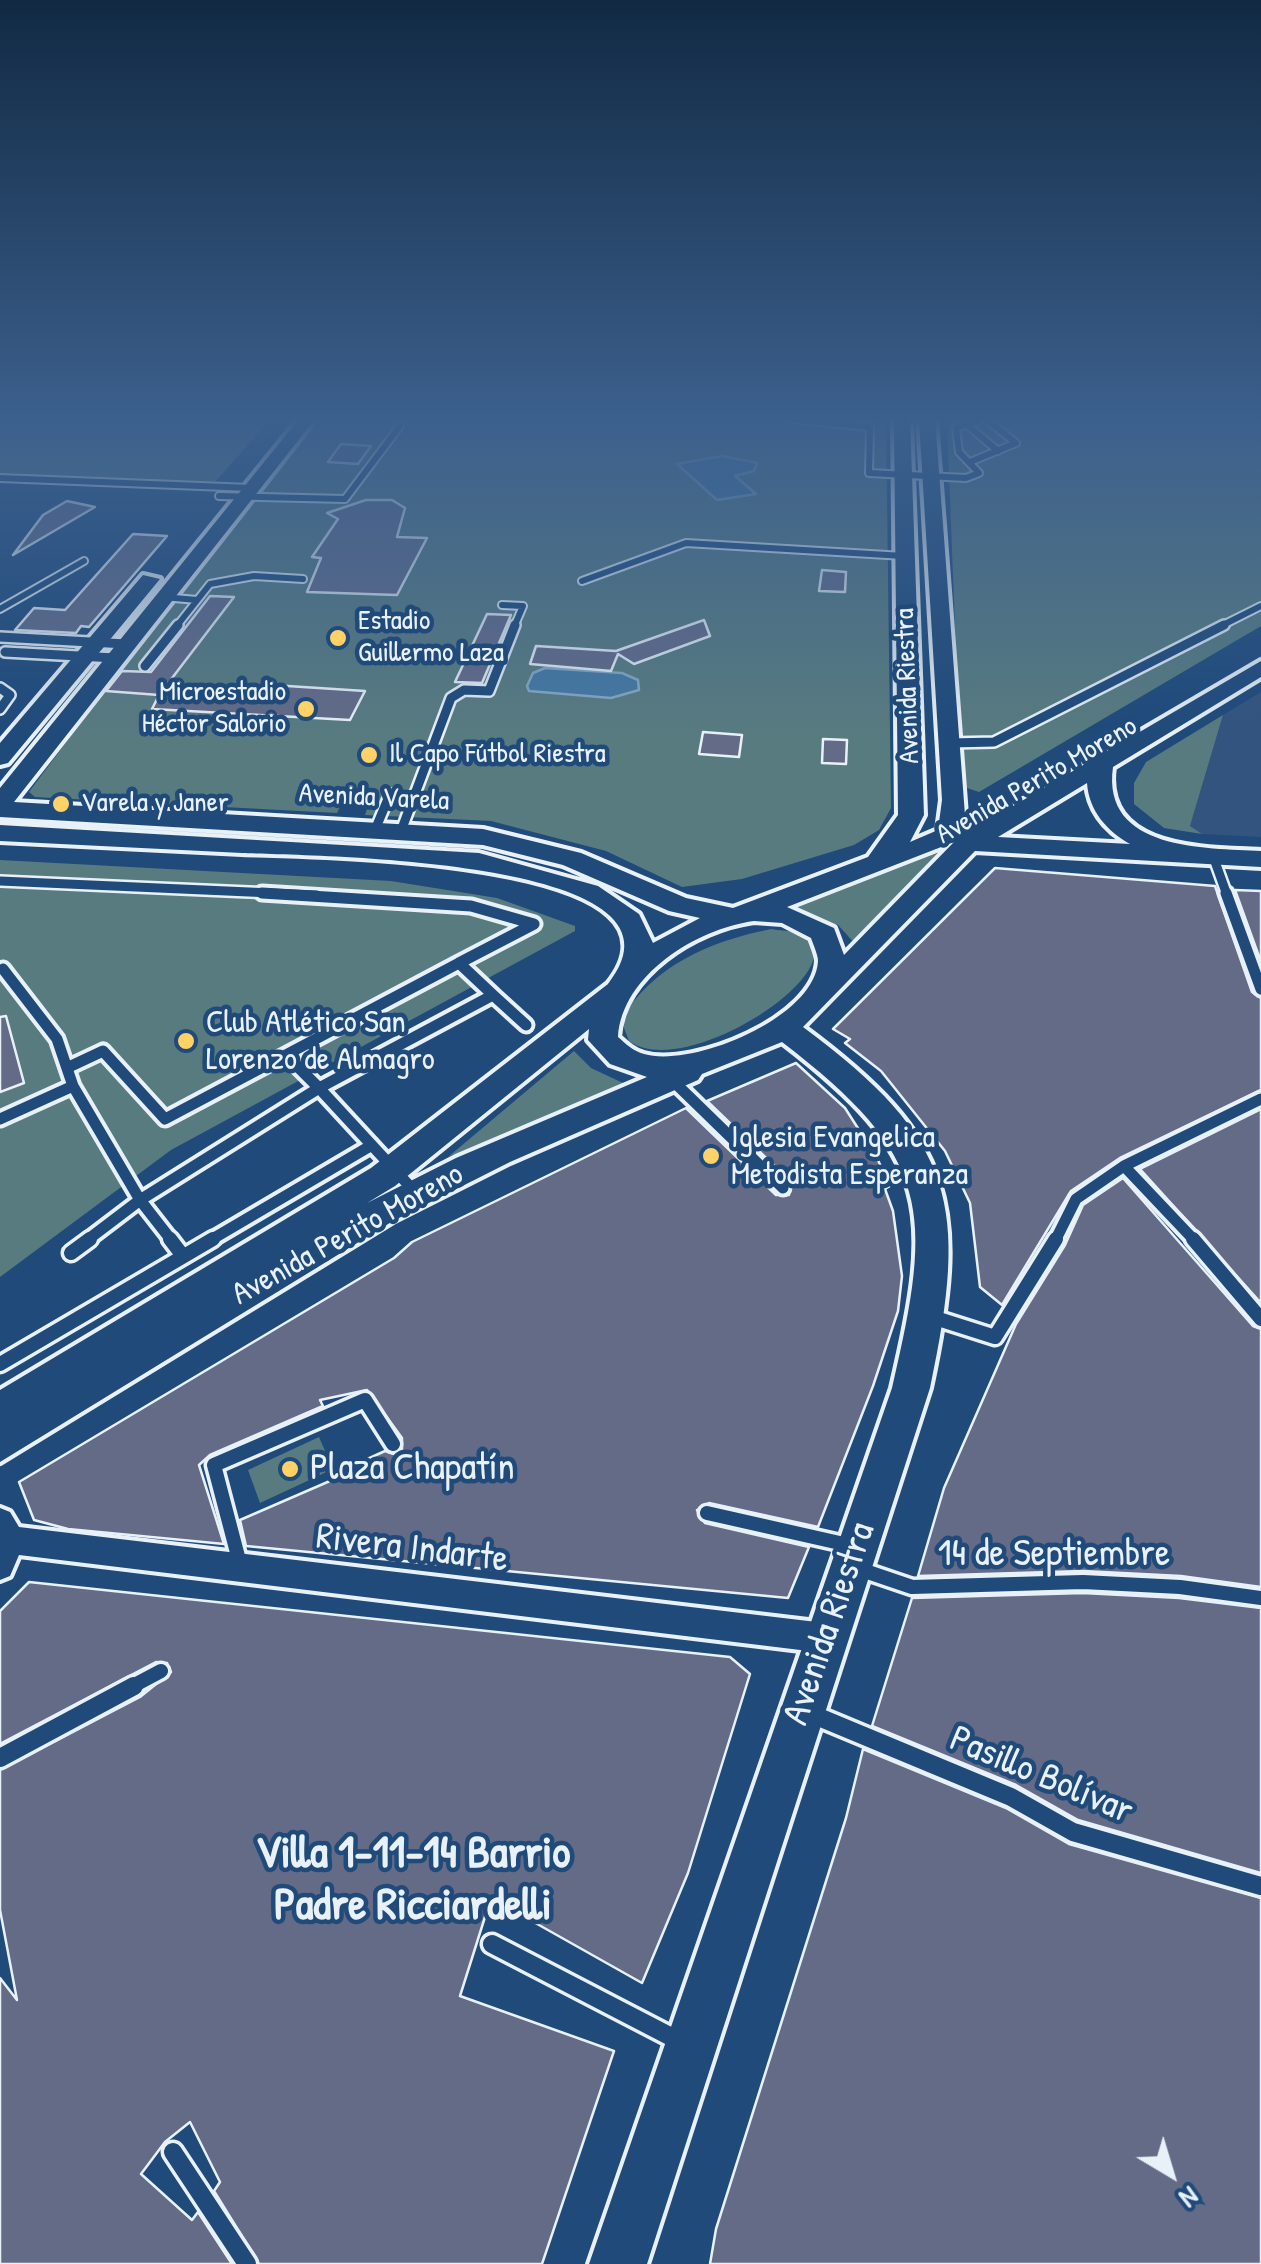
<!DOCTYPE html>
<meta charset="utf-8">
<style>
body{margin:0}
#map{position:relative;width:1261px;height:2264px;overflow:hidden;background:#1f4a7a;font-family:"Patrick Hand",sans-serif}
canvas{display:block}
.north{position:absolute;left:1121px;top:2124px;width:100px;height:100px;-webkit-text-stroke:8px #1f4a7a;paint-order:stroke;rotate:142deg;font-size:28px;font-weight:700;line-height:40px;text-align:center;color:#e8f1f8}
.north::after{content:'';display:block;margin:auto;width:35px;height:45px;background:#e8f1f8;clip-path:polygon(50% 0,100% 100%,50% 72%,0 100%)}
</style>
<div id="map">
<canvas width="1261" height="2264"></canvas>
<div class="north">N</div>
</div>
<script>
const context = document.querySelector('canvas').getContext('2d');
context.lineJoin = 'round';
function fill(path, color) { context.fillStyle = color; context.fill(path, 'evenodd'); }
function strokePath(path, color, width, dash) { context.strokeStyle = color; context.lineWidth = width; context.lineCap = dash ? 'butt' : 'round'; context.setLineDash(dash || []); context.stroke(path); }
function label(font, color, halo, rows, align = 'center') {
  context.font = font + ' "Patrick Hand",sans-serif'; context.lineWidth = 9; context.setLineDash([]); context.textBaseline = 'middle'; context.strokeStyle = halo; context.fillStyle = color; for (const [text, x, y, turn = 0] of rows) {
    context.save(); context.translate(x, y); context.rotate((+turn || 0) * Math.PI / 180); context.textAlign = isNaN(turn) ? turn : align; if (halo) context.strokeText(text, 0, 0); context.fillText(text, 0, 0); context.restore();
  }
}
fill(new Path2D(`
 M1261,692V837L1202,834L1190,826L1223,715Z`), '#33547e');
fill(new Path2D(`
 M6,419H271L215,482L0,475V424Z
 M316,419H886L891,808L879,830L854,845L742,879L682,887L606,851L491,821L365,815L373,791L348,790L337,813L35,797L29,792L204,557Z
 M947,419H1261V626L979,792L961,786Z
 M1223,715L1190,826L1202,834L1164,828L1134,804V783L1146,762Z
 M943,849L934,867L858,947L838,925L787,907L925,851Z
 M0,860L391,881L497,898L575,926V931L171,1150L0,1277Z
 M771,929C782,931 801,930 809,939C847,976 683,1081 629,1041L621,1020C653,965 711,941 771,929Z
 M574,1051L591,1068L625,1084L448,1157Z
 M319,1437L333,1469L260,1503L248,1470Z`), '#587b80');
const water = new Path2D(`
 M722,456L757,463L754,471L735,476L756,494L717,500L677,464Z
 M545,668L622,673L638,680L639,690L611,698L529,691L527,686L533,673Z`);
fill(water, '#4579a2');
strokePath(water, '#86a9c4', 2.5);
const building = new Path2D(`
 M341,444L371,446L358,464L328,462Z
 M366,500H392L405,508L397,537L427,538L397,595L307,592L321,558L312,557L338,519L327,513Z
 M67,501L95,507L13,555L43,515Z
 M133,534L167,536L89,627L81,626L76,633L15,630L34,608L65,610Z
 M822,570L846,572L845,592L819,591Z
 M210,596L234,597L166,686L269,691L272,685L365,691L350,720L152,709L159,695L106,691L122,671L151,672Z
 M487,614L511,615L482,683L455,682Z
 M704,620L710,636L634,664L618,654L611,671L530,664L536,646L616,651Z
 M703,732L742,735L739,757L699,754Z
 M823,739L847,740L846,764L822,763Z
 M995,868L1215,886L1252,992L1261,998V1090L1120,1158L1071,1191L1002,1305L980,1287L970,1203L945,1151L881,1071L845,1043L850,1039L833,1029Z
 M1235,890L1261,891V962Z
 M6,1016L24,1083L0,1092V1017Z
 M796,1063L845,1108L877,1158L890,1186L885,1189L893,1211L902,1276L898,1311L873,1386L818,1527L709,1503L697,1510L705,1523L809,1547L788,1598L246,1546L240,1520L353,1471L352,1466L385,1451L394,1454L402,1450V1438L367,1390L320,1400L323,1406L210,1455L199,1465L224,1544L68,1529L34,1520L19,1482L394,1258L412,1242L686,1108L776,1195H789L790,1181L707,1101Z
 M1261,1109V1303L1140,1169Z
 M1123,1178L1253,1326L1261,1329V1587L1181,1576L1083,1571L918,1576L944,1488L1016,1324L1065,1245L1083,1205Z
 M29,1582L730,1657L750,1674L688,1873L642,1983L491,1898L460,1996L614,2051L542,2264H259L214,2191L220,2182L190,2122L165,2142L141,2174L192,2220L198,2212L232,2264H0V1978L17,2000L0,1910V1770L140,1697L171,1672L167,1663L156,1662L0,1744V1611Z
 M1083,1593L1179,1598L1261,1608V1873L1078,1820L1016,1785L872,1726L912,1598Z
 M863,1749L1006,1808L1069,1844L1261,1898V2264H710L716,2229L846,1818Z`);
fill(building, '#636b87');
strokePath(building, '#e8f1f8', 2.5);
const laneFar4 = new Path2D(`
 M789,419L870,427L869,473L966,478L979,473L959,452L956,428L983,419
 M965,423L998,451
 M970,462L1016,443L986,419
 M0,478L251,488
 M219,496L345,499L400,426
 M582,581L686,543L904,556
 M163,597L197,600
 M502,605L523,606L514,627
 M0,609L84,561
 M176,627L210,584L254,576L303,579
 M1219,627L1261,606`);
const laneFar3 = new Path2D(`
 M0,637L126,644
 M5,652L115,658
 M145,666L178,625
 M0,688L10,695L0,709
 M950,743L994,742L1224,625
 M375,830L390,794
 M401,831L451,698L464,690L489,691L515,625
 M1213,856L1227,895
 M0,881L317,895`);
const laneFar2 = new Path2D(`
 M262,893L471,906L534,924L459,963L493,995L319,1088L416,1193
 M1226,893L1261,989
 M3,969L57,1039L73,1086L140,1200L172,1241
 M493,995L526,1025
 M71,1066L103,1051L165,1119L459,963
 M671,1079L783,1188
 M0,1119L73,1086
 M1124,1166L1195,1241
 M86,1241L140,1200L319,1088L286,1055
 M209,1241L372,1145
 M1055,1241L1076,1199L1124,1166L1261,1099`);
const laneFar1 = new Path2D(`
 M170,1239L183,1256
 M1193,1239L1261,1319
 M71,1253L90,1239
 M929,1316L995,1337L1056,1239
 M0,1364L213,1239
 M707,1513L853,1546
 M240,1564L214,1465L365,1400L393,1444
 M859,1569L912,1587L1083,1582L1180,1587L1261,1598
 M129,1688L161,1671`);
const lane = new Path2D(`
 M809,1713L1011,1797L1073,1832L1261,1886
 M0,1758L134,1686
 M492,1944L681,2042
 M173,2152L247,2264`);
const street = new Path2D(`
 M0,1508L10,1512L19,1527L825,1623L836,1627L840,1638L836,1649L825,1653L19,1555L10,1576L0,1580Z`);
const secondary = new Path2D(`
 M299,419H315L14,802L483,829L581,853L686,898L733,908L868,857L898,815L894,419H910L924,815L910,842L938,830L942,800L919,419H935L965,815H983L984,823L1261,661V677L1113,767C1101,851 1206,848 1261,851V867L975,851L803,1027C956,1140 969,1206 930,1388L647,2264H589L892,1388C934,1210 932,1157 782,1042L702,1074L698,1080L510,1162L393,1221L0,1462V1390L371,1168L608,984C712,855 297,856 242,853C162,849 81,845 0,841V825L479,853L598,886L639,914L653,943L700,918L669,911L563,865L483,845L0,817V788ZM1087,783C1089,811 1107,831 1130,844L998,837ZM954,842L844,955L834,928L787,907ZM754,921L782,923L811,938C813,944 818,955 818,961C815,1018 692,1068 644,1054C633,1051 626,1044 618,1037C622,975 696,929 754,921ZM589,1029L588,1040L610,1064L647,1077L456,1158L367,1203L395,1186Z
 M143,575L160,579L8,763L0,765V743Z`);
strokePath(laneFar4, '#e8f1f8', 10);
strokePath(laneFar3, '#e8f1f8', 14);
strokePath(laneFar2, '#e8f1f8', 19);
strokePath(laneFar1, '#e8f1f8', 21);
strokePath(lane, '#e8f1f8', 25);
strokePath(street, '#e8f1f8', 8);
strokePath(secondary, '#e8f1f8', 8);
strokePath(laneFar4, '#1f4a7a', 6);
strokePath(laneFar3, '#1f4a7a', 9);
strokePath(laneFar2, '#1f4a7a', 11);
strokePath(laneFar1, '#1f4a7a', 14);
strokePath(lane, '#1f4a7a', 18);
fill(street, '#1f4a7a');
fill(secondary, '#1f4a7a');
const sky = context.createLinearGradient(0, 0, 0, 736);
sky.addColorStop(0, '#112943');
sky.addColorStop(0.57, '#3c608d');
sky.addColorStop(1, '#3c608d00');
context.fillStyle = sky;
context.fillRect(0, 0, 1261, 736);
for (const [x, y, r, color] of [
 [338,638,10,"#ffd166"],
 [306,709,10,"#ffd166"],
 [369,755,10,"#ffd166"],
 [61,804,10,"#ffd166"],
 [186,1041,10,"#ffd166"],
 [711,1156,10,"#ffd166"],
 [290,1469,10,"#ffd166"]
]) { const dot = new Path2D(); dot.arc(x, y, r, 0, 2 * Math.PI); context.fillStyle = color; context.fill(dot); strokePath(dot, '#1f4a7a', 4); }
label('28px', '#e8f1f8', '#1f4a7a', [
 ["Estadio",358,622],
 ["Guillermo Laza",358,654],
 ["Microestadio",286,693,"right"],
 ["Héctor Salorio",286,725,"right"],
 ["Il Capo Fútbol Riestra",389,755],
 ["Varela y Janer",81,804]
], 'left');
label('28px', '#e8f1f8', '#1f4a7a', [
 ["Avenida Riestra",908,686,-92],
 ["Avenida Perito Moreno",1037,781,-30],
 ["Avenida Varela",374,798,3]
]);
label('32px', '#e8f1f8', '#1f4a7a', [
 ["Club Atlético San",206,1023],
 ["Lorenzo de Almagro",206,1060],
 ["Iglesia Evangelica",731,1138],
 ["Metodista Esperanza",731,1175]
], 'left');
label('32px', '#e8f1f8', '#1f4a7a', [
 ["Avenida Perito Moreno",348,1235,-29]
]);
label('38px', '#e8f1f8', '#1f4a7a', [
 ["Plaza Chapatín",310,1469]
], 'left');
label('38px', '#e8f1f8', '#1f4a7a', [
 ["Rivera Indarte",412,1549,7],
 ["14 de Septiembre",1054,1555],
 ["Avenida Riestra",830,1624,-71],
 ["Pasillo Bolívar",1041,1776,23]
]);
label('bold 45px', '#e8f1f8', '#1f4a7a', [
 ["Villa 1-11-14 Barrio",413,1855],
 ["Padre Ricciardelli",413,1907]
]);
</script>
